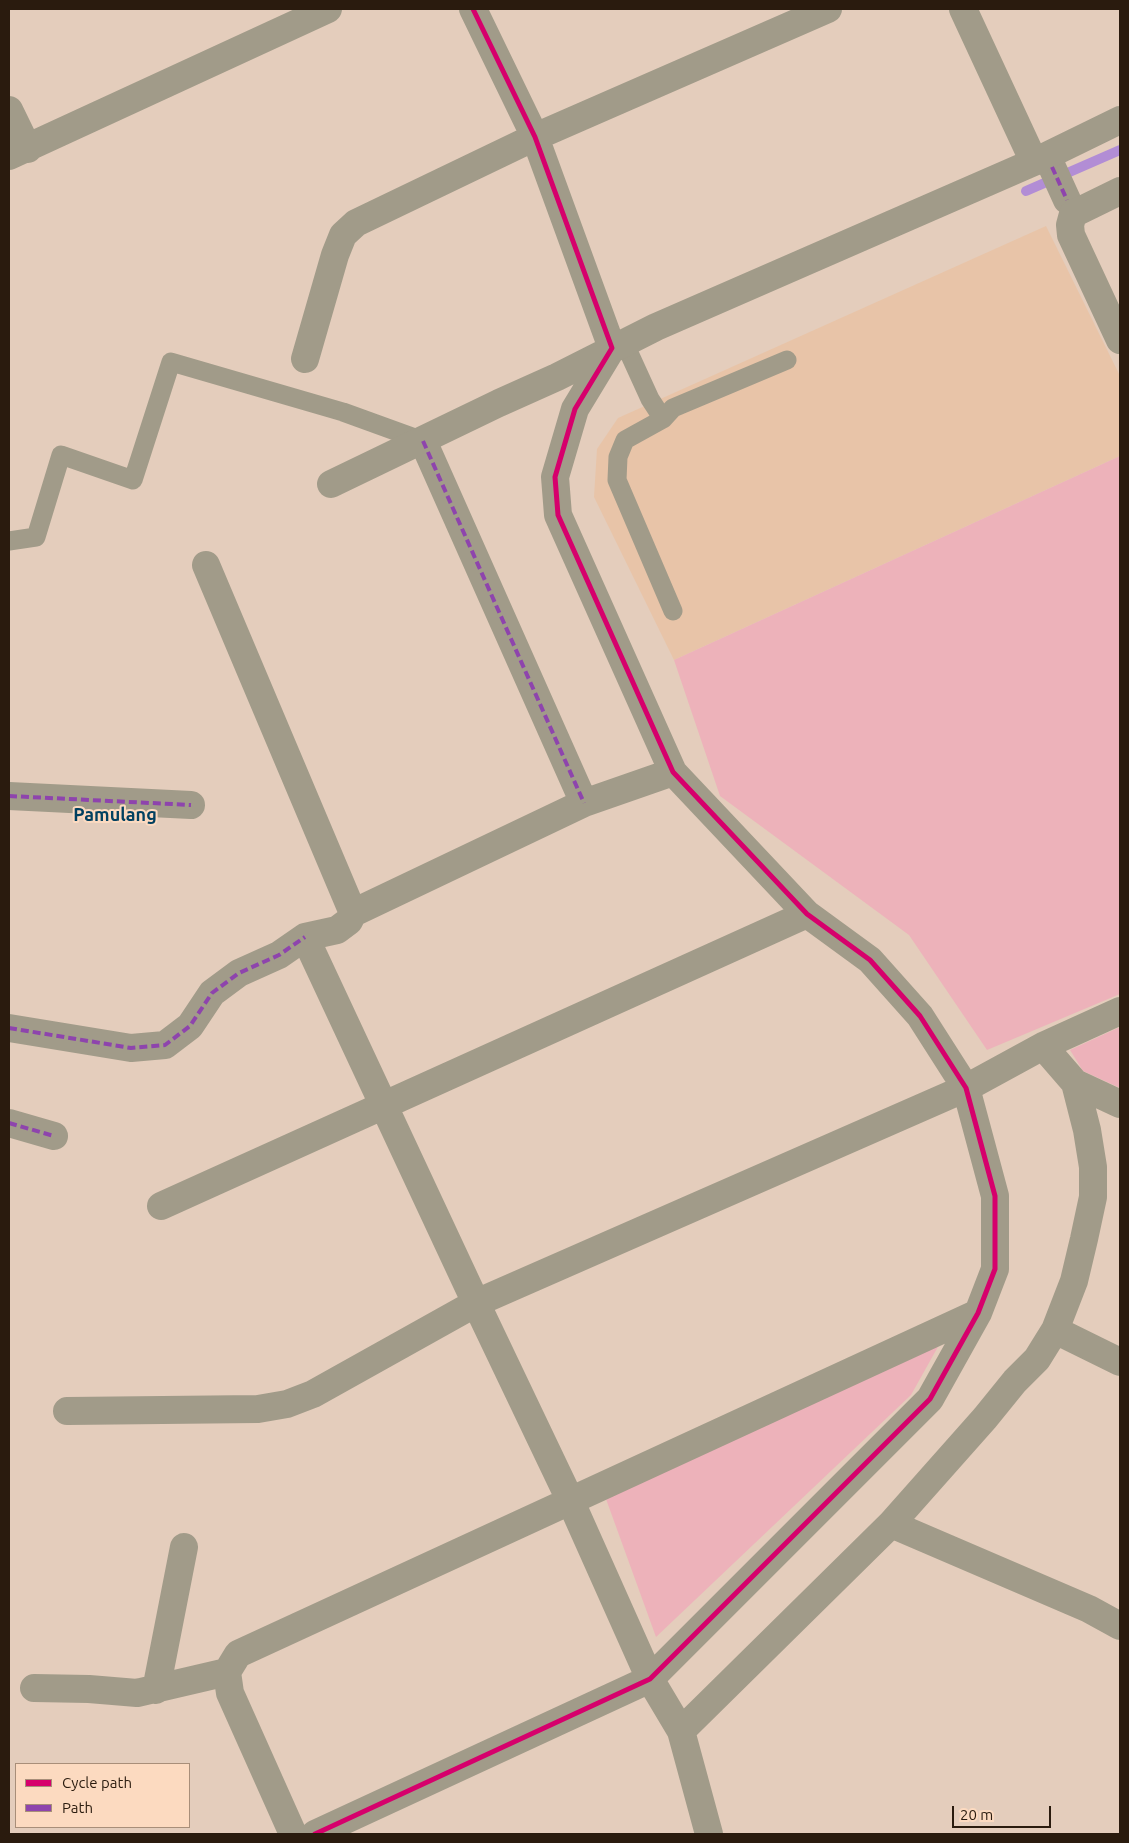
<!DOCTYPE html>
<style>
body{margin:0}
#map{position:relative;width:1129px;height:1843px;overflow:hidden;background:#e4cdbc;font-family:Ubuntu,sans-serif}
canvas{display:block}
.frame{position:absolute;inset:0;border:10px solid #2a1b0e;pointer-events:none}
.legend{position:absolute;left:15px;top:1763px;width:175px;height:65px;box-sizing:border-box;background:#fcdac0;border:1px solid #a88e79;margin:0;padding:6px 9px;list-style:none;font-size:15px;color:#2a1b0e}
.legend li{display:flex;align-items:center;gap:10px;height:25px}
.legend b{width:25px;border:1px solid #a88e79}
.scale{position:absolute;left:952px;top:1806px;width:99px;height:22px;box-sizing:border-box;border:2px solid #2a1b0e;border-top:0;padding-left:6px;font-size:15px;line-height:18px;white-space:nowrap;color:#2a1b0e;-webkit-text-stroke:4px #fcdac0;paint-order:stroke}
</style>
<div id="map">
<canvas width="1129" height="1843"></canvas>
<div class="frame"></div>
<ul class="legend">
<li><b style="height:6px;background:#d6006c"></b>Cycle path</li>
<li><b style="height:6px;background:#8e44ad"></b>Path</li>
</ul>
<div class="scale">20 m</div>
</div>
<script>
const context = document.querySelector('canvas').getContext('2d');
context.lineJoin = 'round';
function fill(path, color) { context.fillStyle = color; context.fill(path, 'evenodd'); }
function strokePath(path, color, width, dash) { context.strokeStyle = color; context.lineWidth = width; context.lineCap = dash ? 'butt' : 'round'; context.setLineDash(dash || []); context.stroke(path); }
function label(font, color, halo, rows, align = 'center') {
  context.font = font + ' Ubuntu,sans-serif'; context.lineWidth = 4; context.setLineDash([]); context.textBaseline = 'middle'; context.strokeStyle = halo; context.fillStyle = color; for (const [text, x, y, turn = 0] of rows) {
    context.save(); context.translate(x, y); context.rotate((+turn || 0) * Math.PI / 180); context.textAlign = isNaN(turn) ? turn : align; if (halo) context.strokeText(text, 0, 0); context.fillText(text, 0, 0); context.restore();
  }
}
fill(new Path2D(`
 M1046,226L1120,376V456L674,660L594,497L597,449L618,418Z`), '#e8c4a8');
fill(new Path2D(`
 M1120,456V994L987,1050L909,935L720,796L674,660Z
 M1120,1027V1088L1083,1071L1070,1050Z
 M944,1336L911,1395L656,1637L606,1499Z`), '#edb2ba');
strokePath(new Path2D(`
 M1026,191L1120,150`), '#b28dd5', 10);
strokePath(new Path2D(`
 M624,342L650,399L663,419
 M9,541L36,537L61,455L133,480L171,362L343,412L423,441
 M673,611L617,480L618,457L625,440L663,419L673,408L787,360`), '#a19b89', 19);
strokePath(new Path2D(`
 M1052,167L1067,200`), '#a19b89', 28);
strokePath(new Path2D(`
 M963,9L1034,162
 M9,110L28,149
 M9,156L328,9
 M1120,191L1073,214L1070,225L1071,235L1120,340
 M305,359L335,255L343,235L356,223L535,137L828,9
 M423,441L584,803
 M331,484L499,403L557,377L656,327L1034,162L1120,120
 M206,565L353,913
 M9,796L191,805
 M305,937L476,1303L571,1502L650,1679L681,1731L709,1834
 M9,1028L131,1048L165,1045L190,1026L212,993L239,973L279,955L305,937L337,930L349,921L353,913L584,803L673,772
 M1075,1083L1120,1104
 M9,1123L54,1136
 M161,1206L807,914
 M1055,1330L1120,1362
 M67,1411L258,1409L287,1404L313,1394L476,1303L966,1088L1043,1046L1120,1011
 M891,1524L1089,1609L1120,1626
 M34,1688L89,1689L137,1693L227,1672
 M156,1690L184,1547
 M681,1731L891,1524L985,1418L1015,1381L1037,1359L1055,1330L1074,1281L1084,1239L1093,1197V1167L1087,1130L1075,1083L1043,1046
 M293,1834L230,1693L227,1672L238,1654L978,1313
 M315,1834L650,1679L930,1399L978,1313L995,1269V1196L966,1088L920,1016L870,960L807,914L673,772L558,515L555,477L575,409L612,348L535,137L473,9`), '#a19b89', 28);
strokePath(new Path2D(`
 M1052,167L1067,200
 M423,441L584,803
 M9,796L191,805
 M9,1028L131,1048L165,1045L190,1026L212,993L239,973L279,955L305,937
 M9,1123L54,1136`), '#8e44ad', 4, [8, 4]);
strokePath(new Path2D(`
 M315,1834L650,1679L930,1399L978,1313L995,1269V1196L966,1088L920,1016L870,960L807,914L673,772L558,515L555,477L575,409L612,348L535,137L473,9`), '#d6006c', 5);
label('bold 18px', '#014060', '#fcdac0', [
 ["Pamulang",115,815]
]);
</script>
